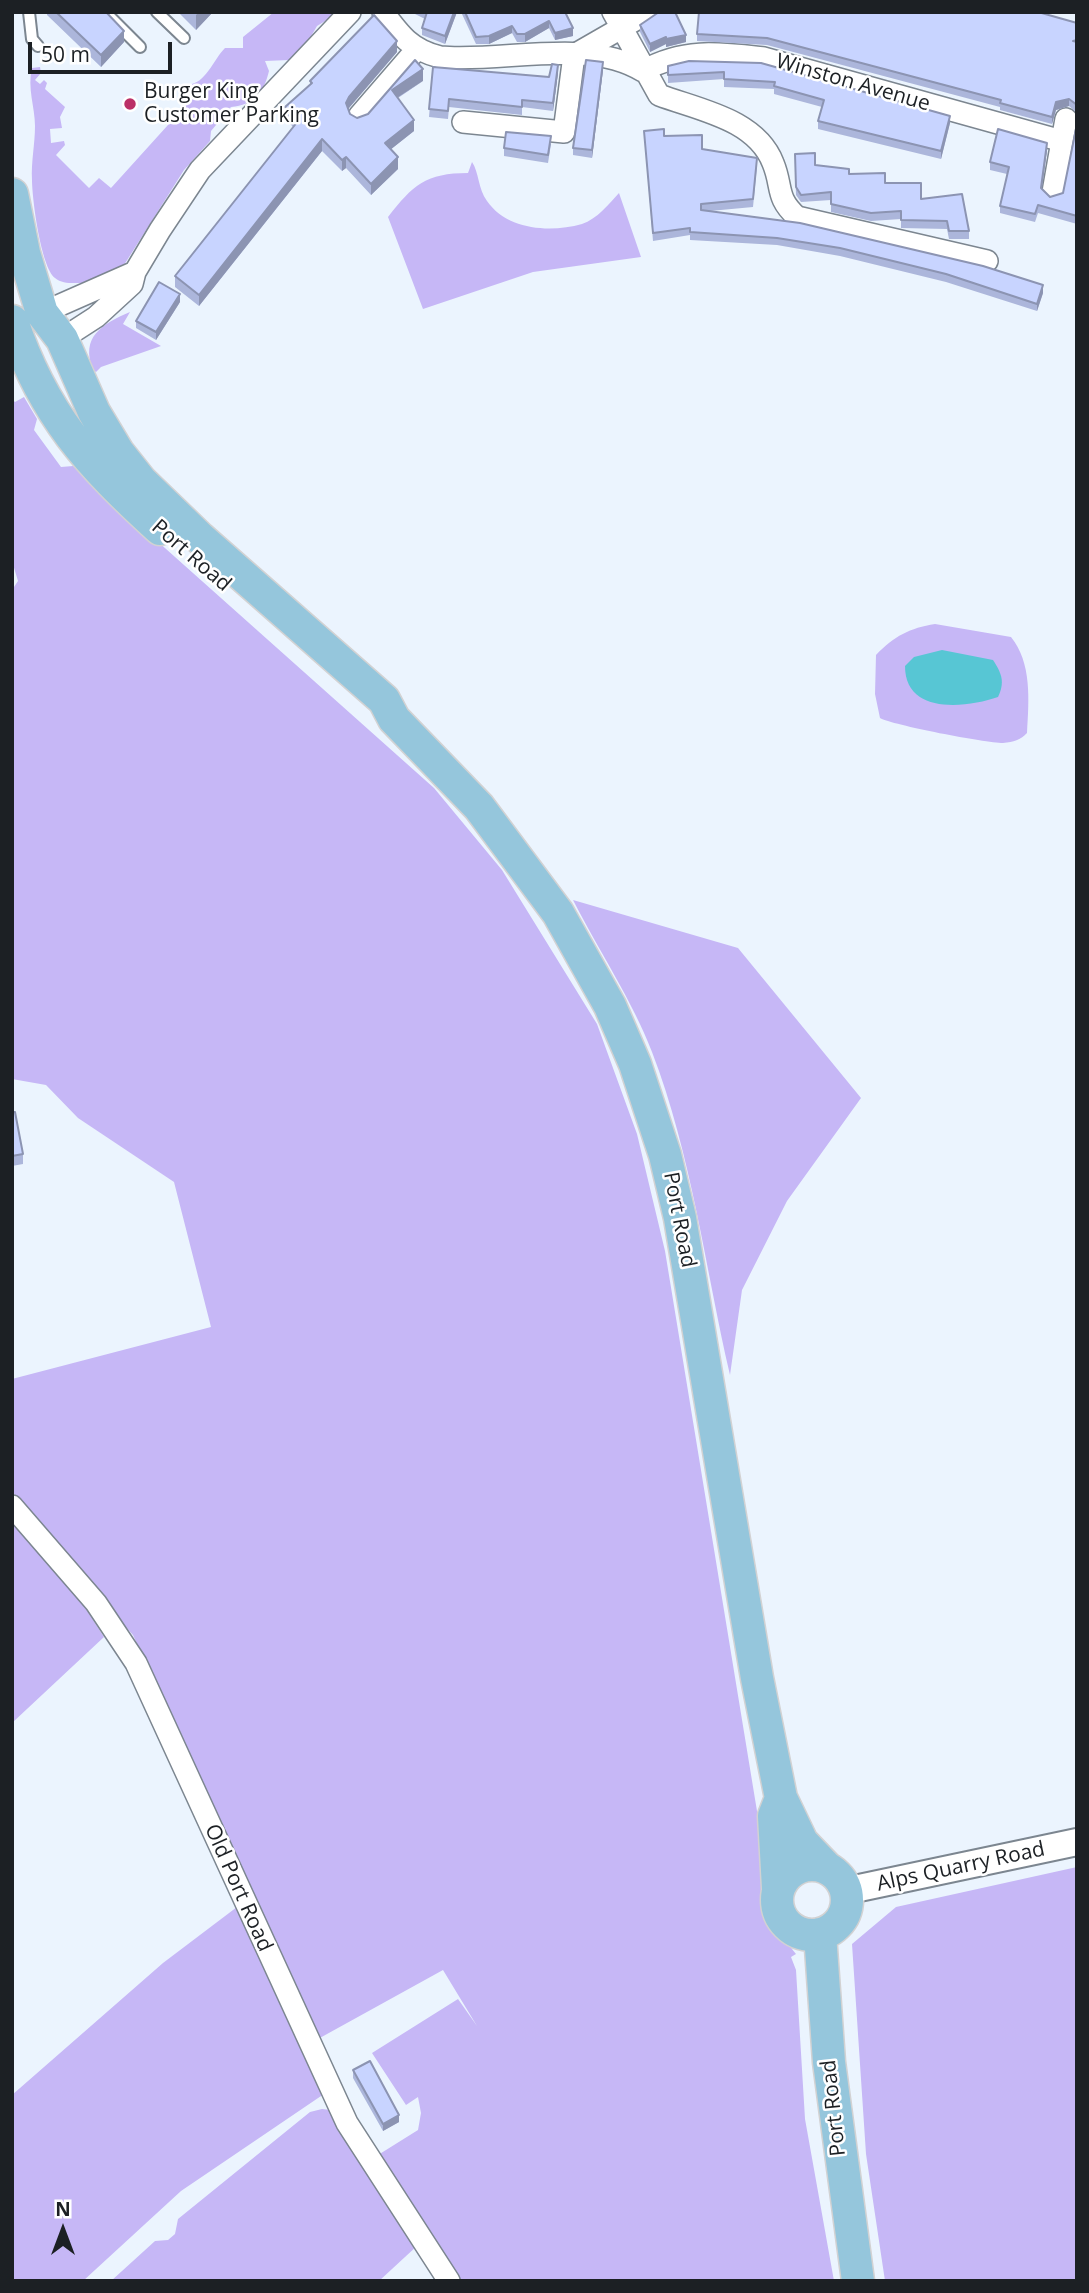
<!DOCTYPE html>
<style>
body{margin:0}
#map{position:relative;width:1089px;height:2293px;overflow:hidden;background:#ebf4fe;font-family:"Open Sans",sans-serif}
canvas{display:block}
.frame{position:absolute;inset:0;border:14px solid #1c2024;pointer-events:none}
.north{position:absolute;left:28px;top:2195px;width:70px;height:70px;-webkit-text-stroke:5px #fff;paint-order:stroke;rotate:0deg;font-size:19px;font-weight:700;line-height:28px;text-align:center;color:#1c2024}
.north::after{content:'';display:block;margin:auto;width:24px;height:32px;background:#1c2024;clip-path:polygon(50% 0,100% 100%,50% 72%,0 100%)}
.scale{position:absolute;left:28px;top:42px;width:144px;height:32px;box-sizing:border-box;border:4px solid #1c2024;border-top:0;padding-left:9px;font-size:21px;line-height:24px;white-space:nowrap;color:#1c2024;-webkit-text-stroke:5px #fff;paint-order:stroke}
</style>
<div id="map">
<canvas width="1089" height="2293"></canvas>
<div class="frame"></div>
<div class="north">N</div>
<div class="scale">50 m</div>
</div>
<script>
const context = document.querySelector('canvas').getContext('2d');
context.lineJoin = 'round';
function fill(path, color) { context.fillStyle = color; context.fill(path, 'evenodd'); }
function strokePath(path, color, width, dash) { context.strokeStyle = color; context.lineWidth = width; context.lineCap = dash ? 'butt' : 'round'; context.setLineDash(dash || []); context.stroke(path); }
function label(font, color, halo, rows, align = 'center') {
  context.font = font + ' "Open Sans",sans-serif'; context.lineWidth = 5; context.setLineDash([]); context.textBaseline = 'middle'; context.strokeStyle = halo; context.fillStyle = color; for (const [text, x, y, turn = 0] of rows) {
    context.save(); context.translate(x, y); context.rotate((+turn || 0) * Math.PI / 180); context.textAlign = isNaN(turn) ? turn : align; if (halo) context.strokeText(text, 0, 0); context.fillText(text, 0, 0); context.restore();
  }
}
fill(new Path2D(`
 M274,12H340L317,26L306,45L289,60L265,61L269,71C264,92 254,105 231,107L211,131L210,141L184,170L124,265L82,288L81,283C72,283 62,284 55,278C41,267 32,198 32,180C31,162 35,144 35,126C35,107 27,88 32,68L40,67L41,73L35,80L40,84L44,80L47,83L45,89L65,107L60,117L62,128L50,129L51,143L64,141L65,145L56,155L89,188L99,178L111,188L196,94L190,88L192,84C207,80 214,59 225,48H243V37Z
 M472,162C479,172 478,189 487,201C507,230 550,233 582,224C597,219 609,204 619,193L641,257L533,272L423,309L388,217C413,185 426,173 468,173Z
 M130,312L123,324L161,346L101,367L96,372L93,370C80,337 102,324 130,312Z
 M24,397L37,419L34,430L61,467L73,466L434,788L502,870L597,1024L637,1134L665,1251L767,1872C760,1923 769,1917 796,1954L791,1957L796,1970L805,2119L834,2281H458L378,2155L418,2130L421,2113L418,2097L406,2105L372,2053L458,1999L477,2026L443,1970L318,2039L133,1635L82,1579L12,1491V1379L211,1327L174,1182L78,1118L46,1085L12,1079V617L14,587L18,581L12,561V399L15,402Z
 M935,624L1011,637C1032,663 1029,700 1027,733C1020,740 1014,742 1003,743C986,743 892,725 880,718L875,694L876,655C894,636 910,628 935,624Z
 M573,900L738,948L861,1098L787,1201L742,1290L730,1375C705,1267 692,1156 652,1052C633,1002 598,949 573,900Z
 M12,1516L75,1592L104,1637L12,1723Z
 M1077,1867V2281H885L866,2154L852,1944L896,1907Z
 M237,1907L324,2094L181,2191L83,2281H12V2095L163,1963Z
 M322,2109L331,2110L418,2245L379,2281H111L155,2241L168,2240L175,2234L178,2219L310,2112Z`), '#c6b7f6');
fill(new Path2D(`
 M942,650L993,660C1002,674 1005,682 998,697C966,708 905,715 905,666L914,657Z`), '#57c6d4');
const service = new Path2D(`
 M29,12L32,39L38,46
 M105,12L140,47
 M157,12L184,38`);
const minor = new Path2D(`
 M383,12C400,35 411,50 440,57C503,63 588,37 643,71C684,48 719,53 764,58L1062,141L1066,119
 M613,12L659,95C699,110 756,119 773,163C783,187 775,197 797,217L987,261
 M576,54L649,12
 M359,116L416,50
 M463,122L564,132L574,55
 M1053,192L1062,141
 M42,313L135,272
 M62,339L96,317L132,284L135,272L160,230L200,170L350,12
 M12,1506L96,1603L136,1663L347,2123L449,2281`);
const tertiary = new Path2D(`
 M845,1891L1077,1842`);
const primary = new Path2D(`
 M12,194L24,253L42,313L62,339L94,412L118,452L141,481L200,538L384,700L394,719L479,807L558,913L610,1006L635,1064L665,1155L680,1218L757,1678L781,1798L802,1842L827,1868
 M12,321C43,415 89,464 160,529
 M777 1900a35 35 0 1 1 70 0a35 35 0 1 1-70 0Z
 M778,1888L774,1816L781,1798
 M820,1934L829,2062L858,2281`);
strokePath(service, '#7c8690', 14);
strokePath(minor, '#7c8690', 24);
strokePath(tertiary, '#7c8690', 30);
strokePath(primary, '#d2d2d3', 35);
strokePath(service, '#fff', 10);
strokePath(minor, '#fff', 21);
strokePath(tertiary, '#fff', 26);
strokePath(primary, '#95c6dc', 32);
fill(new Path2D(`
 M47,12H106L124,42L101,67L47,15Z
 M178,12H213L196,30Z
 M411,12H457L445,44L422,35V28L425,19Z
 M461,12H565L573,36L555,40L549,28L525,42H517L512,33L489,44H476Z
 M1077,23V113L1069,106L1056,110L1052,124L1000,110V107L767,45L697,41V34Z
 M640,25L686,42L666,47V44L650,52L640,32Z
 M397,52L348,109L350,114L357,118L368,114L423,81L398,98L414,131L391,149L398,169L371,195L346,168L342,171L322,151L199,306L175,287V276L293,127L285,118V107L310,85V81Z
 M689,61L950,123L941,159L818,129V121L822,107L774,94V89L724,87V79L668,83V66Z
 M433,67L549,77L558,73L553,111L522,107V115L449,107L448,119L429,117Z
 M603,70L592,158L573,155V148Z
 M1077,124V224L1038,213L1035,222L1000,213V206L1007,174L990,170V162L1047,150L1041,189L1050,197L1063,193Z
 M644,131L664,136L702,149L757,166L753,207L710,211L1043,293L1037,311L946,282L840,256L777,245L690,240V235L653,241Z
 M551,144L548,163L504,156V148Z
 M795,154L815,165L885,183L921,199L969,231V239H949L947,229L901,228V219L871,221L831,212V200L801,202L796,195Z
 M180,302L156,340L136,328V321Z
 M12,1112L23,1154V1164L12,1166Z
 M353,2070L399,2122L383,2131L353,2078Z`), '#acb6db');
fill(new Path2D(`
 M199,12H213L196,30V15Z
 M454,12H457L445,44V36Z
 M549,21V28L525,42V34Z
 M512,26V33L489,44V36Z
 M573,28V36L555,40V33Z
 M124,31V42L101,67V55Z
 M686,35V42L666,47V39Z
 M666,37V44L650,52V44Z
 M397,41V52L349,108L346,114V103L349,97Z
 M603,62V70L592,158V150Z
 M558,65V73L553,111V103Z
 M423,69V81L392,101V90Z
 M1069,99V106L1056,110L1052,124V117L1056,102Z
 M950,116V123L941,159V151Z
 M414,120V131L385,154V143Z
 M322,139V151L199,306V295Z
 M1047,143V150L1041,196V188Z
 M346,157V168L342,171V160Z
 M398,157V169L371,195V184Z
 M1043,285V293L1037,311V304Z
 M180,294V302L156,340V332Z
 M399,2115V2122L383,2131V2124Z`), '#8c94b2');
const building = new Path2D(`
 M56,12H106L124,31L101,55Z
 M427,12H454L445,36L422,28Z
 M465,12H565L573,28L555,33L549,21L525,34H517L512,26L489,36L476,37Z
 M659,12H675L686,35L666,39V37L650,44L640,25Z
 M699,12H1038L1077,23V40L1073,41L1077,42V105L1069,99L1056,102L1052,117L1000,103L1001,100L767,38L697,34Z
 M374,15L397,41L349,97L346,103L350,114L357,118L368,114L415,60L423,69L392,90L414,120L385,143L398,157L371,184L346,157L342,160L322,139L199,295L175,276L298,121L285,107L312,83L310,81Z
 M586,60L603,62L592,150L573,148Z
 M689,61L761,63L950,116L941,151L818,121L824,100L774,86L775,82L724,79V72L668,75V66Z
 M552,64L558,65L553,103L522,100V107L449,99L448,111L429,109L433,67L549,77Z
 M1077,124V216L1038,205L1035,214L1000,206L1009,167L990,162L998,129L1047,143L1041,188L1050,197L1063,193Z
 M664,129V136L702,135V149L757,158L753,199L701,204V210L800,223L983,266L1043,285L1037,304L946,274L840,248L777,238L690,232V228L653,233L644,131Z
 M506,132L551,136L548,155L504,148Z
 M815,153V165L849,169V174L885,173V183H921V199L962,194L969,231H949L947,221L901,220V211L871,213L831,204V192L801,195L796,187L795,154Z
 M159,282L180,294L156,332L136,321Z
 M12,1112H15L23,1154L12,1156Z
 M370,2061L399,2115L383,2124L353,2070Z`);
fill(building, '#c8d4ff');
strokePath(building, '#8c94b2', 2);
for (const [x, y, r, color] of [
 [130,104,7,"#bb3067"]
]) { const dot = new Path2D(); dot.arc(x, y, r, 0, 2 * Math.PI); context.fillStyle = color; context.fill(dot); strokePath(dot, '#fff', 2.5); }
label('21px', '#1c2024', '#fff', [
 ["Winston Avenue",853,83,16],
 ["Port Road",191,556,41],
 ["Port Road",679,1220,79],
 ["Alps Quarry Road",961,1867,-12],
 ["Old Port Road",238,1888,66],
 ["Port Road",834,2108,-96]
]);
label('21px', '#1c2024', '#fff', [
 ["Burger King",144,92],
 ["Customer Parking",144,116]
], 'left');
</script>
